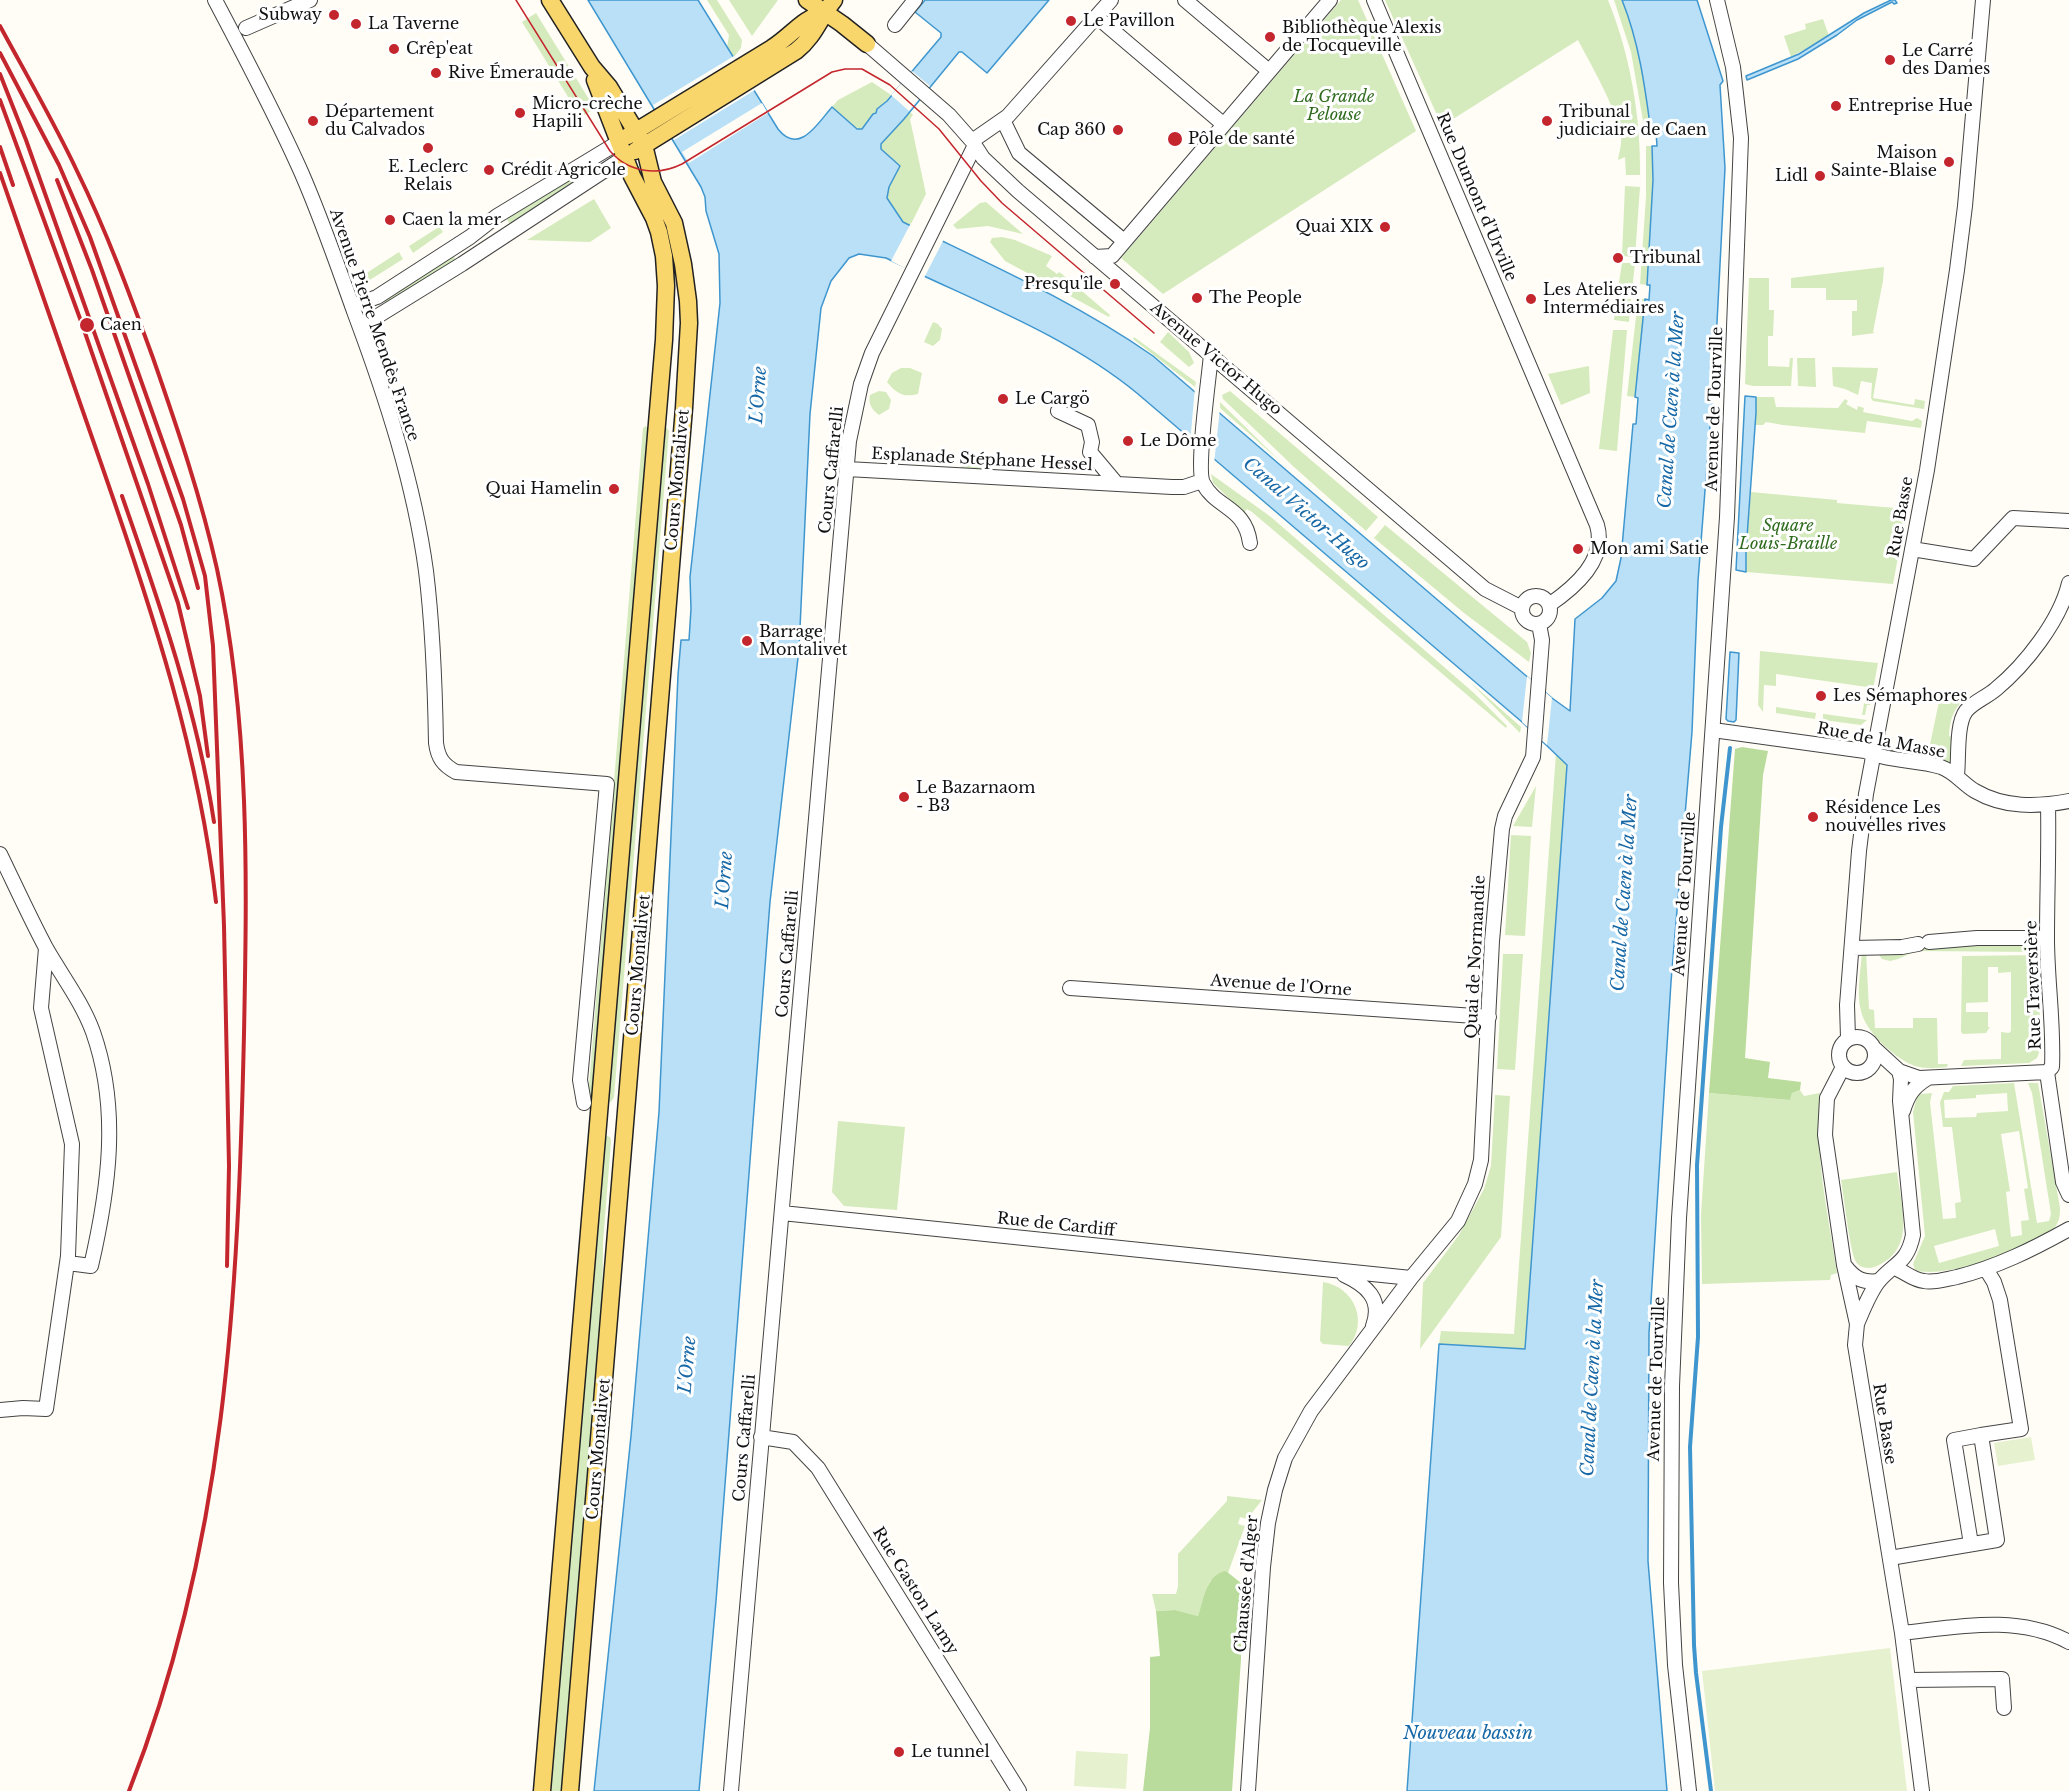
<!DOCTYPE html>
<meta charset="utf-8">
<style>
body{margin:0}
canvas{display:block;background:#fffdf5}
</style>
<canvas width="2069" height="1791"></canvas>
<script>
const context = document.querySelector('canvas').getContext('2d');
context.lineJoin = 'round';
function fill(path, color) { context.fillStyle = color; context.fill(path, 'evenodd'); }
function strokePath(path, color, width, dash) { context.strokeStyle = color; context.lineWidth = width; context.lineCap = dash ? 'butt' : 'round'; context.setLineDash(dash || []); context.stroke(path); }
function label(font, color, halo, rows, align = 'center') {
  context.font = font + ' "Libre Baskerville",serif'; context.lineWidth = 6; context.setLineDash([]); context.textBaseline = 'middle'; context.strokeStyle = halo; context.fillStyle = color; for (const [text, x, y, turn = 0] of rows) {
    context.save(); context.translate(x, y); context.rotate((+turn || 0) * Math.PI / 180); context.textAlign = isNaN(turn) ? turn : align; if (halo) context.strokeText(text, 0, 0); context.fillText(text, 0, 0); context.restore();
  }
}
fill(new Path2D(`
 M707,0H717L742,40L741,48L734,57L727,48L729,35Z
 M729,0H778L752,36Z
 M1341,0H1358L1416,131L1163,294L1121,258Z
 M1385,0H1608C1630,54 1641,117 1640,175H1626L1625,157L1618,160C1619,153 1622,144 1621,137C1616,107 1592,67 1578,40L1442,126Z
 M1614,0H1622C1639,42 1645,87 1651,132H1645L1631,52Z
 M536,13L595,109L584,115L581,111L578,113L522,22Z
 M1823,19L1829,36L1791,57L1784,36L1806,29L1805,24Z
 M872,82L891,95L865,126L859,130L832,107L838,100Z
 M909,111L913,115L910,119L926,194L910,226L903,222L887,198L889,187L900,165L881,149L880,146Z
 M1646,146H1652L1653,180L1647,285L1640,284L1646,196Z
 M577,170L582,179L510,224L505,216Z
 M1625,186L1640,187L1635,257L1622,256Z
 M594,199L611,228L590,242L527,240Z
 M986,202L1023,234L988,226L957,229L953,225L980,203Z
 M439,227L443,232L413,253L409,246Z
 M1002,237L1015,240L1052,256L1046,266L1057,274L1059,272L1062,274L1110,315L1109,317L1005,261L990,242L992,238Z
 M399,252L403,259L365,283L362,276Z
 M453,255L457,263L387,306L383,299Z
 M1622,263H1635L1632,291L1618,289Z
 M1884,267L1883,281L1873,332L1875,333L1852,336V311H1857V300H1826V288H1791V278Z
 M1749,278H1769V310H1774L1773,336H1768V366L1789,367L1790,358H1793L1791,386H1753L1745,384Z
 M1617,298L1631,299L1629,322L1614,320Z
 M1638,299H1645L1635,397L1627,396Z
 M933,322L938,324L942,329L940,340L933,346L924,342Z
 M1613,330H1627L1617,451L1599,449Z
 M1168,332L1189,352L1194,363L1189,367L1160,342Z
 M1134,337L1196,382L1195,387L1133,339Z
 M1797,358H1815L1816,387L1798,386Z
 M1589,366L1590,393L1561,405L1548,374Z
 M1832,367L1878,368L1873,398L1914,405L1915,399L1925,401L1924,409L1873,401L1871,398L1872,383L1861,381L1858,395L1845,389L1833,386Z
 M901,368H910L922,373L918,394C903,398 896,393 887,382L892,373Z
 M879,391L886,392L891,400L889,409L879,415C872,410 868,404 870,395Z
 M1230,391L1378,517L1366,531L1294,467L1223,399L1222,395Z
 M1756,397H1774L1776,407L1838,408L1845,399L1848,401L1846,404L1857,410L1858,406L1864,408L1863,412L1868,413L1912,421L1917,418L1922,421L1921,428L1867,421L1865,433L1783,425L1766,422L1763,425H1755Z
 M1220,402L1280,461L1220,408Z
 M646,426L649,429L594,1099L590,1101L588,1098L643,428Z
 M667,428L669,431L614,1097L611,1102L608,1099L663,429Z
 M962,456L986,458L985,471L961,470Z
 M1211,474L1271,517L1474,693L1507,726L1506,728L1252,512L1247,509L1244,513L1213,483Z
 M1751,492L1837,500V503L1907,509L1893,584L1746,572V551Z
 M1385,525L1527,642L1531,653L1529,662L1464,613L1374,538Z
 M1760,651L1878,663L1870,705H1867L1865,715H1862L1867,687L1776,674V686L1764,685L1763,712L1758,705Z
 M1470,682L1521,727L1520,733Z
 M1941,692L1969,695C1954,707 1950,718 1949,736L1952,737L1953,764L1884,752L1885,747L1928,754Z
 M1776,707L1816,713L1815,719L1776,713Z
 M1823,714H1824L1867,720L1861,725L1823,720Z
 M1556,753L1567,765L1525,1349L1439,1344L1441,1331L1514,1334Z
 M1536,786L1532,827L1513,826Z
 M1511,835L1531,836L1525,936L1505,935Z
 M2039,940V952L1916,951L1898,959L1890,961L1882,959L1876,951L1908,950L1942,943Z
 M1862,951H1866L1869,1009L1874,1010L1875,1028H1913V1018H1937L1938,1064H1948L1947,1067C1938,1068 1928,1069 1919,1067C1899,1063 1865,1032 1861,1011C1856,993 1861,970 1862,951Z
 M1503,954H1523L1515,1070L1497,1069Z
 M2039,955L2040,1050L2037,1058L2029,1063L1961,1066L1964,1060L2001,1059V1032L2009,1033L2011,1031V972L1998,973V967H1988V1002L1966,1003V1012H1988V1027H1990L1986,1033L1963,1034L1961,1032L1962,956Z
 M2014,1083L2037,1223L2049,1221L2051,1214L2032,1093L2028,1083H2038L2060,1208C2060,1216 2059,1223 2053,1230C2033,1249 1942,1280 1915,1270L1913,1264L1925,1236L1913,1112L1917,1097L1921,1094L1932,1093L1930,1102L1943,1219L1956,1218L1955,1203L1961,1202L1952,1127H1943L1940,1102L1944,1092H1949L1953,1086ZM2007,1093L2008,1111L1977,1113L1976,1117L1945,1118L1944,1100L1976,1098V1095ZM2019,1131L2028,1188L2024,1189L2029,1220L2021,1221L2022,1235L2011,1237L2006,1192L2010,1191L2001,1134ZM1995,1229L1999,1246L1939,1263L1934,1246Z
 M1800,1090L1804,1096L1820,1093C1814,1154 1828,1213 1837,1273L1831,1275L1830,1280L1702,1284L1701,1215L1709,1093L1790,1100L1792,1093Z
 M1495,1095L1510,1096L1501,1237L1420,1349L1423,1283L1459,1235L1484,1189L1491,1166Z
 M838,1121L905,1127L897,1210L844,1206L832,1192Z
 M607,1136L610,1137L611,1141L603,1243L602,1319L564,1791H551L604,1138Z
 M1897,1172C1901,1206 1917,1248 1877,1266C1870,1269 1861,1269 1856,1262C1850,1253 1844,1196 1841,1180Z
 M1323,1282C1354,1287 1369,1321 1349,1346L1323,1344L1320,1341Z
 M1227,1496L1262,1500L1247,1519L1240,1517L1238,1524L1245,1526L1228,1573L1226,1571L1210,1581L1198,1616L1175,1610L1156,1611L1152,1594H1176L1178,1586V1554L1227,1501Z`), '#d5ebbd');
fill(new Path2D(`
 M1742,747L1768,751L1763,775L1745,1058L1770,1062L1768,1078L1801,1082L1800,1090L1792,1093L1790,1100L1709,1093L1735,749Z
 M1226,1571L1241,1583V1659L1232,1791H1143L1150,1728V1657L1160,1656L1156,1611L1175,1610L1198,1616C1204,1600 1206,1574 1226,1571Z`), '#b9dc9c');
fill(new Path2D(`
 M2031,1437L2035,1460L1998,1466L1994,1443Z
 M1890,1648L1907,1791H1715L1702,1671Z
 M1076,1751L1128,1754L1126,1789L1074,1786Z`), '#e6f2cf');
const water = new Path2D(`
 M588,0H698L778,129C799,156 818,123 832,107L857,129H862L873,114L876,113L877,109L887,101L941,37V33L915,12L925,0H1049L987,73L962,52H959L904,119L881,144V149L900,166L889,187L887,198L903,222C989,264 1074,301 1153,356L1552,698L1570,711L1575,619L1602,598L1616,581L1621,558L1633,424H1636L1638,398L1635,397L1645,299L1649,300L1650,285H1647L1653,180L1652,146H1657L1656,132H1651C1645,87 1639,42 1622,0H1697L1723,81L1720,85L1725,168L1715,361L1698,581L1692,732L1671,982L1649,1333L1648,1561L1667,1791H1407L1439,1344L1525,1349L1567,765L1522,722L1138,394C1064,333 971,300 886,258L859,254L849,258L831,281L821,308L810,414L799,649L770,902L716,1601L699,1791H594L631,1436L659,1112L678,675L681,640H689L691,609L690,577L720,303L719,254L706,211L705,197L701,187Z
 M1891,0H1895L1897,3L1894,4L1892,2L1857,20L1837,35L1798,59L1747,80L1746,76L1799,54L1864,13Z
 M1745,396L1756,397V413L1746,551V572L1736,570Z
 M1730,652L1739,653L1736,720L1734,722L1728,721L1726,719Z`);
fill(water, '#b9e0f7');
strokePath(water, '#3f96cf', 1.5);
fill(new Path2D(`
 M734,56L755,90L674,140L653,105Z
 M912,71L930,86L909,111L891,95Z
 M762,103L768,113L689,163L682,152Z
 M911,223L944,239L924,278L891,261Z
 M1195,387L1220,408L1214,464L1210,458L1190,444Z
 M1527,676L1552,698L1547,745L1522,722Z`), '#fffdf5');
strokePath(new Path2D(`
 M1711,1791L1696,1673L1694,1645L1690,1447L1698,1337L1697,1165L1721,827L1730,748`), '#3f96cf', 4);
const minor = new Path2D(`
 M215,0C245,57 276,115 302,174C322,220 338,267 355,314C386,397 414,483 426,571C433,628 435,686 436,743C438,758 443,765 456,772L607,784L580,1080L584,1103
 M1185,0L1269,71
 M1374,0L1597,525C1607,560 1575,587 1549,605
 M1097,17L1223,124
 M895,25L915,0
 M246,28L310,0
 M867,44L949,115L972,141L983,158L1018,191L1485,589L1522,608
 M1003,120L1019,153L1124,241
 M972,141L1008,116L1111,0
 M1095,257L1112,256L1330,0
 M352,306L377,297L470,237L497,216L619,142
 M360,327L462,264L625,157
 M1211,355C1209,377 1196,469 1203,483C1216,509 1245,506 1250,543
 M1058,411L1088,425L1092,442L1090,452L1116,483
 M847,469L1172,487H1184L1202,481
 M1912,549L1974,559L2013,518L2069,521
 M1522 610a14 14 0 1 1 28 0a14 14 0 1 1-28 0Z
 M1713,730L1865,751C1890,762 1916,759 1941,767C1955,772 1963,784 1975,791C2004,808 2037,807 2069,801
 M1957,775C1959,759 1956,724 1966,711C1973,702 1987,697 1996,689C2025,665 2060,621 2069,583
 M2048,805C2049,849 2047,894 2047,938C2047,981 2054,1024 2052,1067L2047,1072L2063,1182L2069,1195
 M0,854C15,885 30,918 46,948C62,976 82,1002 93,1032C120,1109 109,1188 91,1266L68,1263
 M1929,942L1977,938H2047
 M1852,948L1902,947L1918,944
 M1070,988L1489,1017
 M1839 1055a18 18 0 1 1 36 0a18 18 0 1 1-36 0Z
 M1848,1038L1847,1005L1859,851L1866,794L1927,470L1957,270L1965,206L1983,0
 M1875,1049L1899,1071L1919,1078L2047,1072
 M1843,1067L1827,1098L1825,1135L1844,1265L1857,1324L1855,1345L1902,1633L1922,1791
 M1903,1111C1908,1095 1913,1087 1928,1078
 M782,1213L1411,1278
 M1845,1266C1855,1279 1863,1283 1879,1281
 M1895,1268C1905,1272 1913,1280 1924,1281C1935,1283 1946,1279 1957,1277C1997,1267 2033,1249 2069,1229
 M1344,1275C1366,1285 1383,1299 1373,1326
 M1857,1324C1863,1310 1869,1294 1878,1282C1895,1262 1907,1264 1913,1235L1900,1101L1901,1079L1899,1071
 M0,1410L23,1408L46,1409L68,1256L72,1144L41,1008L46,948
 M761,1437L793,1442L818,1468L1019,1791
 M1971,1544L1954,1440L1981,1435
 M1890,1558L1997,1540L1981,1435L2021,1429L2000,1300L1994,1282L1986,1269
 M1902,1633C1958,1627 2017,1614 2069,1642
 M1908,1680L2002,1679L2004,1708
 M731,1791L849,441L861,384L872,353L975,145
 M1248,1791L1263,1567L1268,1523L1275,1490L1285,1458L1311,1411L1411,1278L1458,1221L1475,1184L1481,1160L1492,941L1502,829L1505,816L1533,757L1542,640L1539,624
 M1689,1791L1675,1665L1671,1583L1672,1386L1679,1218L1727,517L1741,138L1733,67L1717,0`);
const major = new Path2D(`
 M550,0L592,67L609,87L644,145L653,182L674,223L683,264L688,301L689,323L684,408L570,1791
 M807,0L842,24L867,44
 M628,136L772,48C792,35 801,20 824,12
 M635,151L796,51C815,36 820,17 834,0
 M542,1791L664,340L666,286L664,256L659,232L654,218L632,176L595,80`);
strokePath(minor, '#444', 16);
strokePath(major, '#222', 19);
strokePath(minor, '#fff', 14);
strokePath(major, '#f9d66b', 16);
strokePath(new Path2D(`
 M516,0L610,151C629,173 658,176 682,164L832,72L845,69H862L890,85L939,129L981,181L1002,203L1154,333`), '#c4262e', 1.5);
strokePath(new Path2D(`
 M0,26C26,74 54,122 77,171C107,232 130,295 153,358C177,427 201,497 217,569C250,722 247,879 244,1034C238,1295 226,1545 129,1791
 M0,53L59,165L90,237L183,499L205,576L213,646L224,926L229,1166L227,1266
 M0,74L26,140L148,484L188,608
 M0,100L82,324L178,603L200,696L208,756
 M0,147L13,185
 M0,173C34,272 69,370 103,469C152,610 199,753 216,902
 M57,180L92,270L181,525L198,588
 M122,496C159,602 197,710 214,822`), '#c4262e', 4);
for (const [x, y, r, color] of [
 [334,15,6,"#c4262e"],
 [1071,21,6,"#c4262e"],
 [356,24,6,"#c4262e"],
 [1270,37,6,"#c4262e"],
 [394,49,6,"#c4262e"],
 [1890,60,6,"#c4262e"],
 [436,73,6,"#c4262e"],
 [1836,106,6,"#c4262e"],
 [520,113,6,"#c4262e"],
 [313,121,6,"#c4262e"],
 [1547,121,6,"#c4262e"],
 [1118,130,6,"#c4262e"],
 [1175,139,8,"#c4262e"],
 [428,148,6,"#c4262e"],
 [1949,162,6,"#c4262e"],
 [489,170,6,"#c4262e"],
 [1820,176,6,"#c4262e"],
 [390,220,6,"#c4262e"],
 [1385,227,6,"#c4262e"],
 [1618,258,6,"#c4262e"],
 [1115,284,6,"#c4262e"],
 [1197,298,6,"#c4262e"],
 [1531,299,6,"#c4262e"],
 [87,325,8,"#c4262e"],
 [1003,399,6,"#c4262e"],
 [1128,441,6,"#c4262e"],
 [614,489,6,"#c4262e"],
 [1578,549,6,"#c4262e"],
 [747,641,6,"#c4262e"],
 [1821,696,6,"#c4262e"],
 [904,797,6,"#c4262e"],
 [1813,817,6,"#c4262e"],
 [899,1752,6,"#c4262e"]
]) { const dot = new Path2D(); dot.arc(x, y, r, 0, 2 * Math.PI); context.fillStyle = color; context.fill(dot); strokePath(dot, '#fff', 2); }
label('16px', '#111', '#fff', [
 ["Subway",322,15,"right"],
 ["Le Pavillon",1083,21],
 ["La Taverne",368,24],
 ["Bibliothèque Alexis",1282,28],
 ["de Tocqueville",1282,46],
 ["Crêp'eat",406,49],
 ["Le Carré",1902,51],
 ["des Dames",1902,69],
 ["Rive Émeraude",448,73],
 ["Micro-crèche",532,104],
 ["Hapili",532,122],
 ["Entreprise Hue",1848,106],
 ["Département",325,112],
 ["du Calvados",325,130],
 ["Tribunal",1559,112],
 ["judiciaire de Caen",1559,130],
 ["Cap 360",1106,130,"right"],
 ["Pôle de santé",1188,139],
 ["Maison",1937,153,"right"],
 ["Sainte-Blaise",1937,171,"right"],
 ["E. Leclerc",428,167,"center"],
 ["Relais",428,185,"center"],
 ["Crédit Agricole",501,170],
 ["Lidl",1808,176,"right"],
 ["Caen la mer",402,220],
 ["Quai XIX",1373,227,"right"],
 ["Tribunal",1630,258],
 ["Presqu'île",1103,284,"right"],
 ["Les Ateliers",1543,290],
 ["Intermédiaires",1543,308],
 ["The People",1209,298],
 ["Caen",100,325],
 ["Le Cargö",1015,399],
 ["Le Dôme",1140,441],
 ["Quai Hamelin",602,489,"right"],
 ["Mon ami Satie",1590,549],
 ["Barrage",759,632],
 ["Montalivet",759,650],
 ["Les Sémaphores",1833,696],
 ["Le Bazarnaom",916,788],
 ["- B3",916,806],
 ["Résidence Les",1825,808],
 ["nouvelles rives",1825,826],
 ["Le tunnel",911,1752]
], 'left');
label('italic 16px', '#2f6b1f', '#fff', [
 ["La Grande",1334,97],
 ["Pelouse",1334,115],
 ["Square",1788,526],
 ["Louis-Braille",1788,544]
]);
label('16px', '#111', '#fff', [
 ["Rue Dumont d'Urville",1476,197,67],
 ["Avenue Pierre Mendès France",374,325,71],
 ["Avenue Victor Hugo",1216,359,40],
 ["Avenue de Tourville",1715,409,-88],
 ["Esplanade Stéphane Hessel",982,460,3],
 ["Cours Caffarelli",832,470,-84],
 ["Cours Montalivet",678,480,-85],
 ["Rue Basse",1901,517,-80],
 ["Rue de la Masse",1881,741,11],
 ["Avenue de Tourville",1685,894,-86],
 ["Cours Caffarelli",788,954,-85],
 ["Quai de Normandie",1476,957,-87],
 ["Cours Montalivet",639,965,-85],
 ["Rue Traversière",2034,985,-92],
 ["Avenue de l'Orne",1281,986,4],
 ["Rue de Cardiff",1056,1225,6],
 ["Avenue de Tourville",1657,1379,-88],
 ["Rue Basse",1884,1424,81],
 ["Cours Caffarelli",745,1438,-85],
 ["Cours Montalivet",599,1449,-85],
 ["Chaussée d'Alger",1247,1584,-85],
 ["Rue Gaston Lamy",915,1591,58]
]);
label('italic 18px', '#1768a6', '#fff', [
 ["L'Orne",759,395,-86],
 ["Canal de Caen à la Mer",1672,410,-86],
 ["Canal Victor-Hugo",1306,514,41],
 ["L'Orne",725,880,-86],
 ["Canal de Caen à la Mer",1625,893,-86],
 ["L'Orne",688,1365,-85],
 ["Canal de Caen à la Mer",1593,1378,-87],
 ["Nouveau bassin",1468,1734]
]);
</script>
